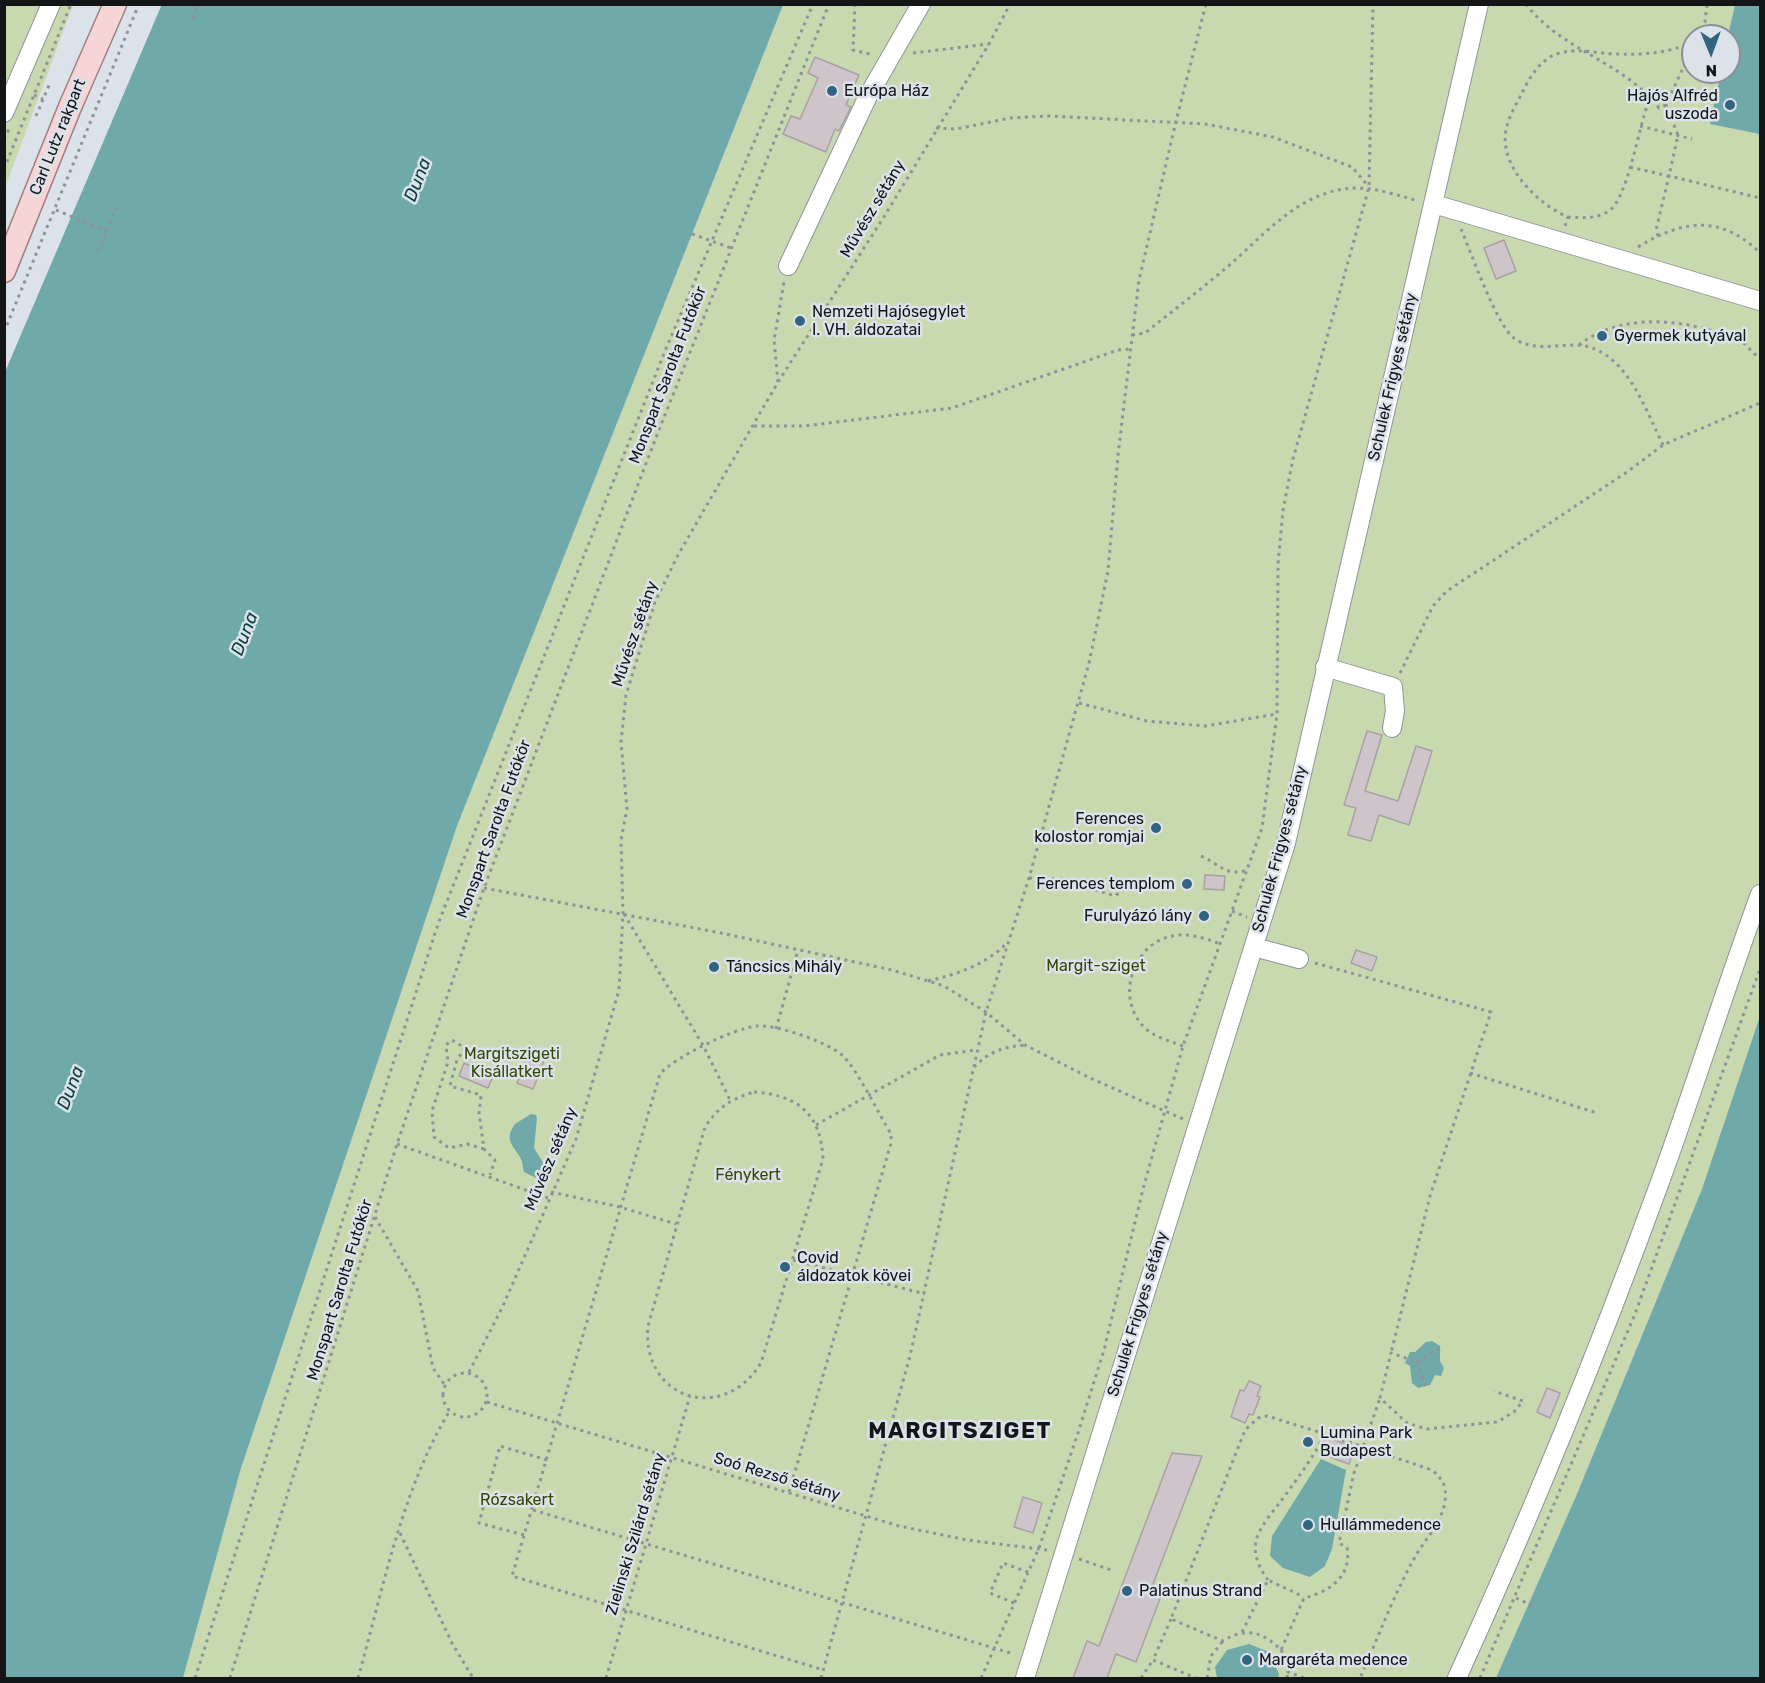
<!DOCTYPE html>
<meta charset="utf-8">
<style>
body{margin:0}
#map{position:relative;width:1765px;height:1683px;overflow:hidden;background:#dce2ea;font-family:Rubik,sans-serif}
canvas{display:block}
.frame{position:absolute;inset:0;border:6px solid #131517;pointer-events:none}
.north{position:absolute;left:1681px;top:24px;width:60px;height:60px;box-sizing:border-box;background:#dce2ea;border:2px solid #8c9096;border-radius:50%;rotate:179deg;font-size:16px;font-weight:700;line-height:24px;text-align:center;color:#131517}
.north::after{content:'';display:block;margin:auto;width:21px;height:27px;background:#326381;clip-path:polygon(50% 0,100% 100%,50% 72%,0 100%)}
</style>
<div id="map">
<canvas width="1765" height="1683"></canvas>
<div class="frame"></div>
<div class="north">N</div>
</div>
<script>
const context = document.querySelector('canvas').getContext('2d');
context.lineJoin = 'round';
function fill(path, color) { context.fillStyle = color; context.fill(path, 'evenodd'); }
function strokePath(path, color, width, dash) { context.strokeStyle = color; context.lineWidth = width; context.lineCap = dash ? 'butt' : 'round'; context.setLineDash(dash || []); context.stroke(path); }
function label(font, color, halo, rows, align = 'center') {
  context.font = font + ' Rubik,sans-serif'; context.lineWidth = 5; context.setLineDash([]); context.textBaseline = 'middle'; context.strokeStyle = halo; context.fillStyle = color; for (const [text, x, y, turn = 0] of rows) {
    context.save(); context.translate(x, y); context.rotate((+turn || 0) * Math.PI / 180); context.textAlign = isNaN(turn) ? turn : align; if (halo) context.strokeText(text, 0, 0); context.fillText(text, 0, 0); context.restore();
  }
}
fill(new Path2D(`
 M4,5H73L5,188H4Z
 M783,5H1760V1016L1702,1189L1577,1494L1496,1678H183L241,1468L457,826ZM1693,36H1729V72H1693Z`), '#c8d9af');
fill(new Path2D(`
 M162,4L783,5L457,826L241,1468L183,1678H5V372Z
 M1735,5H1760V134L1710,124L1721,72H1729L1728,36Z
 M1760,1016V1678H1496L1577,1494L1702,1189Z
 M531,1114L536,1115L537,1118L534,1148L547,1169L545,1178L540,1180L524,1172C523,1169 523,1166 522,1162C519,1149 501,1143 515,1124Z
 M1432,1341L1440,1346V1361L1444,1368L1441,1376L1435,1375L1430,1385L1418,1388L1412,1383L1410,1366L1405,1363L1410,1352H1415L1426,1342Z
 M1321,1459L1346,1470L1332,1549L1325,1566L1310,1577L1283,1568L1270,1556L1272,1536Z
 M1249,1644L1269,1652L1279,1674L1278,1678H1217L1215,1667L1227,1650Z`), '#6fa9a9');
const building = new Path2D(`
 M815,57L859,75L846,105L851,107L839,131L835,129L826,152L783,134L791,116L800,119L818,78L808,73Z
 M1504,240L1516,271L1496,279L1484,248Z
 M1367,731L1382,735L1365,791L1398,801L1416,746L1432,751L1409,825L1379,815L1371,841L1348,835L1356,808L1344,805Z
 M1205,875L1225,876L1224,890L1204,889Z
 M1356,950L1377,957L1372,971L1351,963Z
 M529,1052L545,1058L533,1089L517,1083Z
 M464,1063L493,1076L488,1088L459,1076Z
 M1249,1381L1261,1386L1257,1396L1260,1397L1253,1415L1249,1414L1245,1423L1231,1417L1240,1390L1244,1391Z
 M1547,1388L1560,1393L1550,1418L1537,1412Z
 M1326,1437L1355,1447L1349,1464L1319,1453Z
 M1172,1453L1202,1456L1150,1592L1161,1596L1136,1662L1116,1654L1107,1678H1073L1087,1641L1099,1646Z
 M1023,1497L1042,1503L1033,1533L1014,1527Z`);
fill(building, '#cec5ca');
strokePath(building, '#a9a0a5', 1.5);
const minor = new Path2D(`
 M4,113L51,4
 M1434,204L1760,301
 M788,266L868,96L921,4
 M1325,667L1393,687L1395,711L1392,728
 M1254,947L1299,959
 M1025,1678L1286,843L1479,4
 M1457,1678C1531,1516 1599,1349 1660,1182C1695,1086 1725,989 1760,894`);
const major = new Path2D(`
 M4,271L70,107L115,4`);
strokePath(minor, '#8f949b', 20);
strokePath(major, '#a18082', 25);
strokePath(new Path2D(`
 M855,4L853,50L874,55
 M1526,4C1560,49 1616,59 1654,102L1647,106C1639,128 1627,199 1609,211C1596,219 1583,218 1568,217
 M193,18L198,4
 M1698,36L1705,22L1707,4
 M913,53L989,44
 M34,95L43,99
 M1666,105L1659,108L1654,102L1660,94L1668,96
 M36,116L50,83
 M1640,126L1692,139
 M936,128L956,129L1010,118L1049,116L1205,124L1273,137L1352,167L1368,186
 M4,139L9,129
 M1630,167L1669,176L1678,135L1666,105L1693,46
 M4,169L71,4
 M56,210L106,231
 M1565,226L1568,217C1537,204 1496,164 1507,126C1510,114 1517,103 1522,93C1529,79 1537,65 1550,57C1572,45 1594,54 1617,54C1644,55 1669,53 1693,42
 M1461,229C1471,252 1497,327 1515,339C1536,352 1556,344 1578,345C1626,349 1645,409 1663,445
 M692,234L731,248
 M1658,236L1656,230L1669,176L1760,198
 M1638,247C1682,220 1721,214 1760,253
 M98,251L116,208
 M4,332L139,4
 M1132,335L1145,333C1170,313 1195,294 1220,273C1255,245 1288,202 1334,191C1363,183 1390,193 1418,201
 M1579,345C1624,310 1690,320 1739,340C1748,344 1751,354 1760,357
 M778,382L774,340L784,282
 M754,426H804L952,408L1118,350L1130,349
 M1400,673L1433,606L1447,591L1627,472L1663,445L1760,403
 M1079,703L1147,721L1205,726L1277,714
 M1201,856C1220,864 1225,877 1248,870
 M1029,878L1061,879L1115,896L1126,887
 M484,888L721,933L892,970L944,986L986,1012L1025,1045L1090,1078L1183,1119
 M1232,911L1247,917
 M624,914L704,1047L730,1100
 M1315,963L1491,1012L1430,1196L1391,1353
 M928,981C958,974 985,965 1007,943
 M776,1029L798,950
 M1183,1046C1170,1041 1157,1038 1146,1029C1111,997 1136,934 1183,935C1195,935 1207,939 1218,943
 M974,1067C990,1051 1003,1047 1025,1045
 M1470,1073L1597,1113
 M754,1092C797,1095 821,1113 823,1159L761,1363C723,1425 641,1399 648,1326L705,1127C718,1107 731,1099 754,1092Z
 M816,1125L940,1055L976,1050
 M397,1144L548,1198
 M484,1149L467,1144L449,1148L434,1137L432,1111L448,1062L446,1045L452,1040L465,1048L457,1060L450,1086L481,1095L479,1113L484,1149L495,1160L490,1175
 M551,1192L620,1207L676,1224
 M375,1217L418,1291L433,1368L444,1384
 M793,1260L925,1294
 M1440,1349L1417,1362L1391,1353L1380,1398L1407,1423L1427,1429L1497,1422L1514,1412L1523,1401L1494,1391
 M1417,1362L1426,1387
 M469,1372L502,1308L576,1139L619,990L623,913L621,840L627,809L621,742L626,695L655,602L678,555L778,382L882,220L989,44L1010,4
 M443 1395a22 22 0 1 1 44 0a22 22 0 1 1-44 0Z
 M487,1402L899,1526L967,1540L1047,1550
 M1325,1434L1267,1416L1258,1418L1245,1430L1171,1619L1223,1641C1246,1627 1262,1631 1281,1650L1304,1598C1329,1592 1352,1577 1347,1548L1339,1543L1354,1473L1380,1398
 M789,1492L891,1143V1134C880,1116 857,1069 843,1056C830,1043 776,1024 757,1026C734,1028 675,1057 660,1074L512,1576L824,1670
 M533,1510L1014,1654
 M400,1533L452,1643L473,1678
 M524,1535L479,1523L500,1446L547,1460
 M1079,1559L1114,1571
 M1268,1580C1260,1569 1253,1556 1256,1541C1260,1526 1272,1513 1281,1501C1297,1479 1313,1458 1325,1434L1432,1470C1443,1479 1447,1487 1445,1501C1442,1523 1425,1539 1415,1557C1393,1596 1378,1638 1360,1678
 M1516,1598L1533,1606
 M1014,1603L990,1593L1003,1563L1028,1572
 M1171,1619L1153,1660L1196,1678
 M1242,1632L1268,1580L1304,1597
 M1281,1650L1287,1660L1288,1672L1304,1678
 M195,1678L438,924L665,351L813,4
 M230,1678L397,1144L484,888L655,440L829,4
 M358,1678C383,1590 401,1492 449,1412
 M606,1678L690,1396
 M821,1678L910,1356L986,1012L1029,878L1089,663L1108,571L1118,455L1139,280L1176,121L1206,4
 M981,1678L1039,1548L1077,1436L1104,1350L1143,1189L1183,1046L1262,828L1277,714L1278,564L1283,510L1293,459L1369,187L1373,4
 M1141,1678L1153,1660
 M1207,1678L1211,1656L1223,1641
 M1287,1678L1288,1672
 M1480,1678L1635,1314L1760,969`), '#8f9399', 3, [3, 4.5]);
strokePath(minor, '#fff', 18);
strokePath(major, '#f5d5d6', 22);
for (const [x, y, r, color] of [
 [832,91,6,"#326381"],
 [1730,105,6,"#326381"],
 [800,321,6,"#326381"],
 [1602,336,6,"#326381"],
 [1156,828,6,"#326381"],
 [1187,884,6,"#326381"],
 [1204,916,6,"#326381"],
 [714,967,6,"#326381"],
 [785,1267,6,"#326381"],
 [1308,1442,6,"#326381"],
 [1308,1525,6,"#326381"],
 [1127,1591,6,"#326381"],
 [1247,1660,6,"#326381"]
]) { const dot = new Path2D(); dot.arc(x, y, r, 0, 2 * Math.PI); context.fillStyle = color; context.fill(dot); strokePath(dot, '#dce2ea', 2); }
label('16px', '#131517', '#dce2ea', [
 ["Európa Ház",844,91],
 ["Hajós Alfréd",1718,96,"right"],
 ["uszoda",1718,114,"right"],
 ["Nemzeti Hajósegylet",812,312],
 ["I. VH. áldozatai",812,330],
 ["Gyermek kutyával",1614,336],
 ["Ferences",1144,819,"right"],
 ["kolostor romjai",1144,837,"right"],
 ["Ferences templom",1175,884,"right"],
 ["Furulyázó lány",1192,916,"right"],
 ["Táncsics Mihály",726,967],
 ["Covid",797,1258],
 ["áldozatok kövei",797,1276],
 ["Lumina Park",1320,1433],
 ["Budapest",1320,1451],
 ["Hullámmedence",1320,1525],
 ["Palatinus Strand",1139,1591],
 ["Margaréta medence",1259,1660]
], 'left');
label('16px', '#131517', '#dce2ea', [
 ["Carl Lutz rakpart",58,137,-68],
 ["Művész sétány",873,209,-59],
 ["Monspart Sarolta Futókör",668,375,-69],
 ["Schulek Frigyes sétány",1393,377,-77],
 ["Művész sétány",635,634,-71],
 ["Monspart Sarolta Futókör",494,829,-70],
 ["Schulek Frigyes sétány",1280,849,-75],
 ["Művész sétány",551,1159,-67],
 ["Monspart Sarolta Futókör",340,1290,-73],
 ["Schulek Frigyes sétány",1138,1314,-73],
 ["Soó Rezső sétány",777,1477,17],
 ["Zielinski Szilárd sétány",636,1534,-73]
]);
label('16px', '#334703', '#dce2ea', [
 ["Margit-sziget",1096,966],
 ["Margitszigeti",512,1054],
 ["Kisállatkert",512,1072],
 ["Fénykert",748,1175],
 ["Rózsakert",517,1500]
]);
label('italic 18px', '#094142', '#dce2ea', [
 ["Duna",418,180,-69],
 ["Duna",245,634,-69],
 ["Duna",71,1088,-69]
]);
context.letterSpacing = '1.5px';
label('bold 22px', '#131517', '#dce2ea', [
 ["MARGITSZIGET",960,1432]
]);
context.letterSpacing = '0px';
</script>
